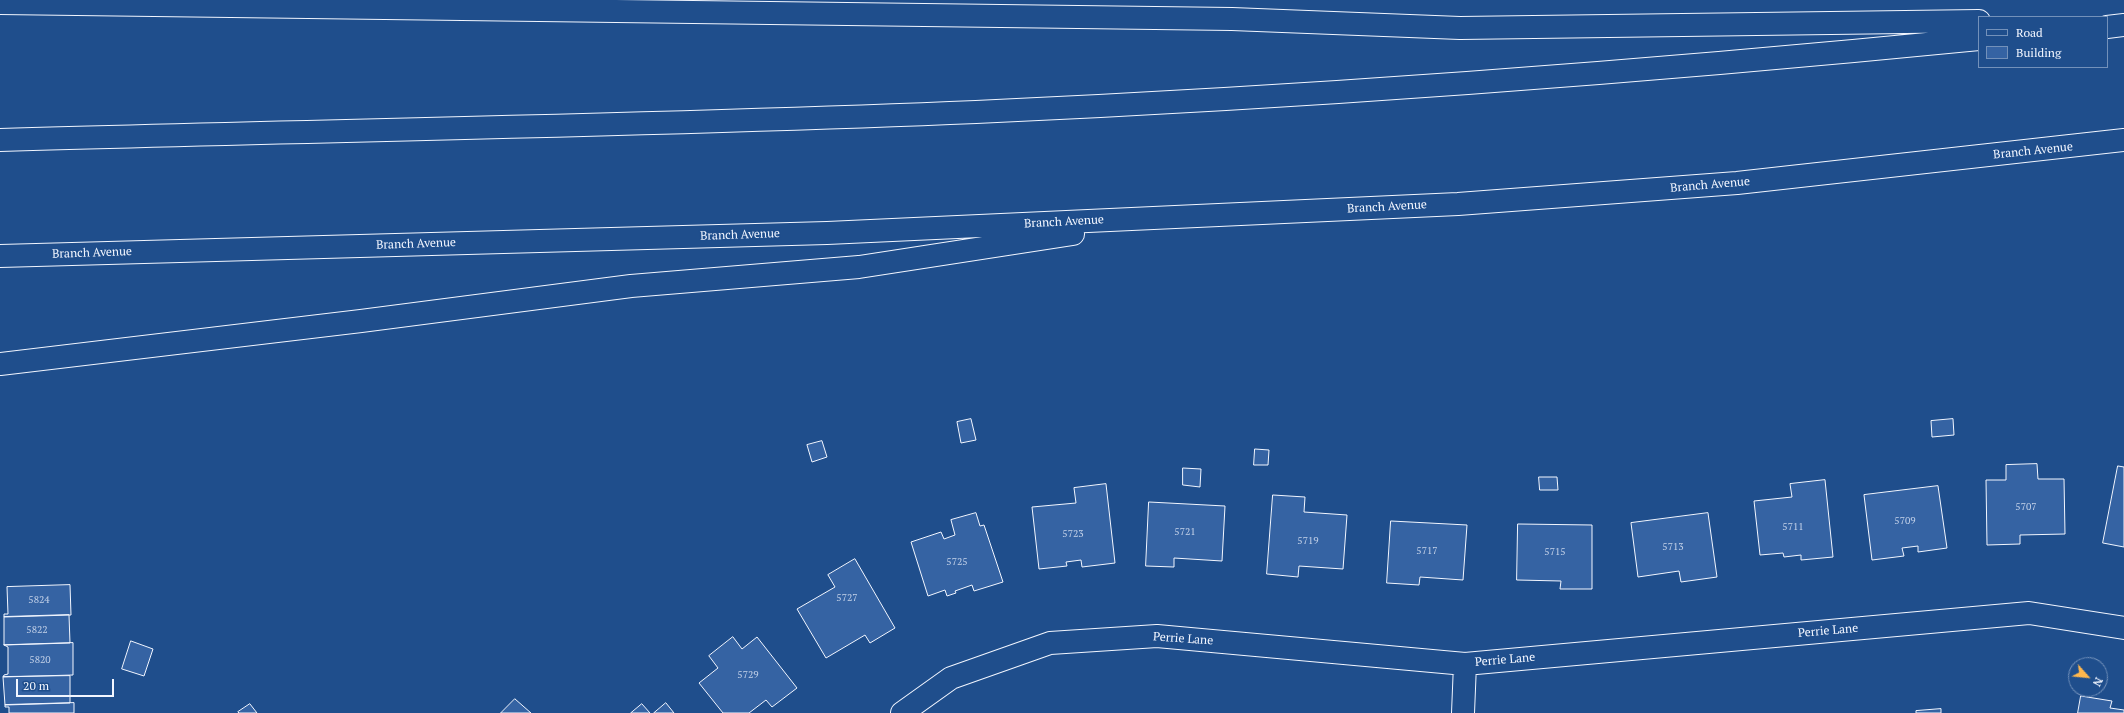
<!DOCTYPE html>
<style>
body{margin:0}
#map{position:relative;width:2124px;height:713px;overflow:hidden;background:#1f4e8c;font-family:"PT Serif",serif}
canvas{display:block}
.legend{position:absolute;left:1978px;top:16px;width:130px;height:52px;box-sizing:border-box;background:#1f4e8c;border:1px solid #7391ba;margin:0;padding:5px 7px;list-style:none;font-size:12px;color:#f2f6ff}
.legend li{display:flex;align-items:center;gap:8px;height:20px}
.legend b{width:20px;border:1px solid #7391ba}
.north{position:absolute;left:2068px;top:657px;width:40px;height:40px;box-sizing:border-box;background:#1f4e8c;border:1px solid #7391ba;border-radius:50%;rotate:117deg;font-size:11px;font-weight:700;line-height:16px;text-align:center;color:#f2f6ff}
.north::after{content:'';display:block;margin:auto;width:14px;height:18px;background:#ffb74d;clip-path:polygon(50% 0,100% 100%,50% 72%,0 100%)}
.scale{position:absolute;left:16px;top:679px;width:98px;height:18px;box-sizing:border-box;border:2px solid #f2f6ff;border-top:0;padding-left:5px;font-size:12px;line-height:14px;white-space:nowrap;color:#f2f6ff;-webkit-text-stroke:3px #1f4e8c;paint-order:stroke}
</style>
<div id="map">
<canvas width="2124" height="713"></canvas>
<ul class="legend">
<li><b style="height:5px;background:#1f4e8c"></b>Road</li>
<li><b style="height:11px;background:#3563a3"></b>Building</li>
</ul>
<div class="north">N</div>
<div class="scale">20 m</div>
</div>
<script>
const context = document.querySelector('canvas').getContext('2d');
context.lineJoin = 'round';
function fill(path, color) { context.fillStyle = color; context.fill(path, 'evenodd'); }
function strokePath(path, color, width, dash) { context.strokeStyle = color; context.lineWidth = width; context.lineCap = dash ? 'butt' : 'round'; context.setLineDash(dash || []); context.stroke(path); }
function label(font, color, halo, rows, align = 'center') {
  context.font = font + ' "PT Serif",serif'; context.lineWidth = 3; context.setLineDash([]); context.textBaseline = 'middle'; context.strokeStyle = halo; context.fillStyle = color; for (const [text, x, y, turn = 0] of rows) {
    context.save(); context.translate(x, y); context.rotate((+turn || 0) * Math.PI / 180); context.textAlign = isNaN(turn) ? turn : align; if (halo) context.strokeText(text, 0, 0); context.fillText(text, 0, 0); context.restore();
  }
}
const building = new Path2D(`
 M971,419L976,440L961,443L957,422Z
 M1953,419L1954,435L1932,437L1931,421Z
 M822,441L827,457L812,462L807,445Z
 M1255,449L1269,450L1268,465H1254Z
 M2037,464L2038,479H2064L2065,534L2020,535V544L1987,545L1986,480H2006V465Z
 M2118,466L2124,467V547L2103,543Z
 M1183,468L1201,469L1200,487L1183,485Z
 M1539,477H1557L1558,490H1540Z
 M1825,480L1833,557L1801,560V555L1784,557L1783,553L1760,555L1754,501L1792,497L1790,484Z
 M1106,484L1115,563L1082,567L1081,560L1066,562L1067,566L1039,569L1032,507L1076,503L1074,488Z
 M1938,486L1947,548L1918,552V546L1902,548L1904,556L1872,560L1864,495Z
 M1273,495L1305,497L1304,512L1347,515L1343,569L1299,566L1298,577L1267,574Z
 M1149,502L1225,506L1222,561L1174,558V567L1146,566Z
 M976,513L980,526L984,525L1003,582L974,591L972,585L955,591L956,593L947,596L945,590L928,596L911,542L941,532L944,539L955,535L951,520Z
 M1708,513L1717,577L1681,582L1679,571L1638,577L1631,523Z
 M1391,521L1467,525L1463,580L1420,577L1419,585L1387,583Z
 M1518,524L1592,525V589H1560L1561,581L1517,580Z
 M855,559L895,628L870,643L865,635L826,658L797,609L835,587L828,575Z
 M70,585L71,615L4,617V614H8L7,587Z
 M69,615L70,643L4,645V617Z
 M733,637L742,649L757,637L797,688L772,707L766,700L749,713H723L699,683L718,668L709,656Z
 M131,641L153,649L144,676L122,669Z
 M73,643V675L3,677L4,675L8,674V647L4,645Z
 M70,676V703L5,705L3,677Z
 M2081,696L2112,701L2110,708L2124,710V713H2078Z
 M515,699L531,713H501Z
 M74,703V713H9V707H5V705Z
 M666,703L674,713H654Z
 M250,704L257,713H239L238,712Z
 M642,704L650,713H631Z
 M1941,709V713H1916V711Z`);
fill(building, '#3563a3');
strokePath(building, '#f2f6ff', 1);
const street = new Path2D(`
 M902,713L951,678L1050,643L1157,636L1465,664L2029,613L2124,628
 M1463,713L1465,664`);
const highway = new Path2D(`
 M0,3L1232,19L1460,28L1979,21
 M2107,27L2124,25
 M0,140C325,130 651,126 976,112C1311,97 1645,72 1979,39
 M0,256L827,233L1458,204L1737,183L2124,140
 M0,364L361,321L631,286L859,267L1073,234`);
strokePath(street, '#f2f6ff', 24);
strokePath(highway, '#f2f6ff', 24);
strokePath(street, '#1f4e8c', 22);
strokePath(highway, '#1f4e8c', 22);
label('10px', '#c3d1e8', null, [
 ["5707",2026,507],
 ["5709",1905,521],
 ["5711",1793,527],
 ["5721",1185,532],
 ["5723",1073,534],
 ["5719",1308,541],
 ["5713",1673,547],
 ["5717",1427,551],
 ["5715",1555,552],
 ["5725",957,562],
 ["5727",847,598],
 ["5824",39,600],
 ["5822",37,630],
 ["5820",40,660],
 ["5729",748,675]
]);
label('12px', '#f2f6ff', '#1f4e8c', [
 ["Branch Avenue",2033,151,-6],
 ["Branch Avenue",1710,185,-5],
 ["Branch Avenue",1387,207,-3],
 ["Branch Avenue",1064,222,-3],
 ["Branch Avenue",740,235,-2],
 ["Branch Avenue",416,244,-2],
 ["Branch Avenue",92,253,-2],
 ["Perrie Lane",1828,631,-5],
 ["Perrie Lane",1183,639,4],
 ["Perrie Lane",1505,660,-5]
]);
</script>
